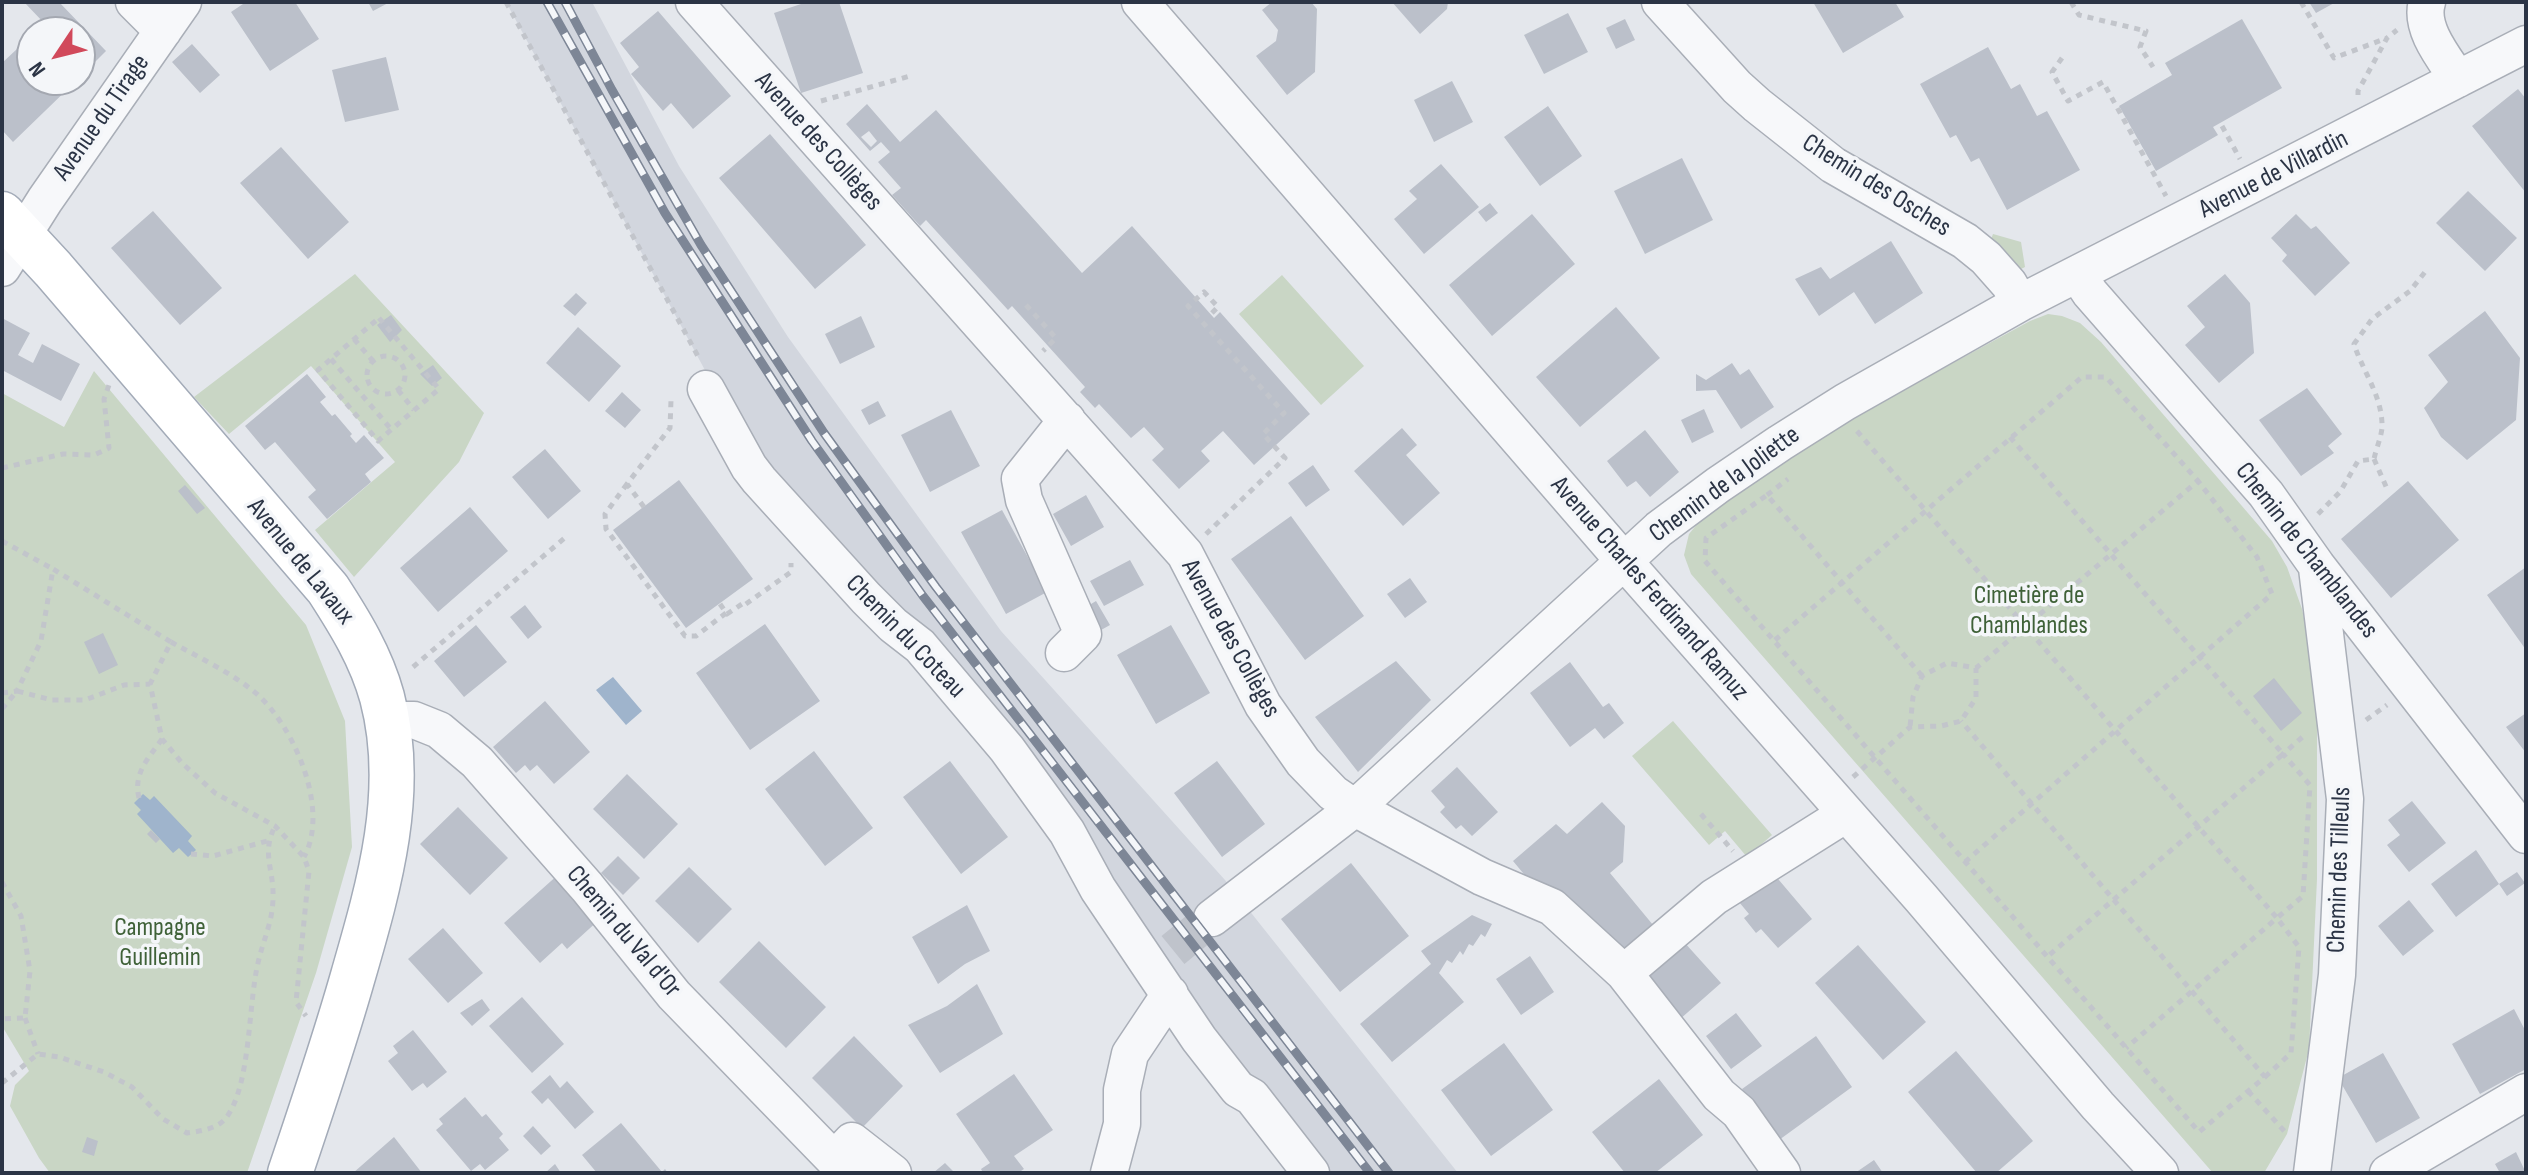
<!DOCTYPE html>
<meta charset="utf-8">
<style>
body{margin:0}
#map{position:relative;width:2528px;height:1175px;overflow:hidden;background:#e4e7ec;font-family:"Sofia Sans Condensed",sans-serif}
canvas{display:block}
.frame{position:absolute;inset:0;border:4px solid #2b3445;pointer-events:none}
.north{position:absolute;left:16px;top:16px;width:80px;height:80px;box-sizing:border-box;background:#f4f6f9;border:2px solid #a4a8b1;border-radius:50%;rotate:235deg;font-size:22px;font-weight:700;line-height:32px;text-align:center;color:#2b3445}
.north::after{content:'';display:block;margin:auto;width:28px;height:36px;background:#d1495b;clip-path:polygon(50% 0,100% 100%,50% 72%,0 100%)}
</style>
<div id="map">
<canvas width="2528" height="1175"></canvas>
<div class="frame"></div>
<div class="north">N</div>
</div>
<script>
const context = document.querySelector('canvas').getContext('2d');
context.lineJoin = 'round';
function fill(path, color) { context.fillStyle = color; context.fill(path, 'evenodd'); }
function strokePath(path, color, width, dash) { context.strokeStyle = color; context.lineWidth = width; context.lineCap = dash ? 'butt' : 'round'; context.setLineDash(dash || []); context.stroke(path); }
function label(font, color, halo, rows, align = 'center') {
  context.font = font + ' "Sofia Sans Condensed",sans-serif'; context.lineWidth = 7; context.setLineDash([]); context.textBaseline = 'middle'; context.strokeStyle = halo; context.fillStyle = color; for (const [text, x, y, turn = 0] of rows) {
    context.save(); context.translate(x, y); context.rotate((+turn || 0) * Math.PI / 180); context.textAlign = isNaN(turn) ? turn : align; if (halo) context.strokeText(text, 0, 0); context.fillText(text, 0, 0); context.restore();
  }
}
fill(new Path2D(`
 M506,2H592L679,166L788,337L1001,631L1225,880L1458,1173H1311L1067,832L759,480L713,385Z`), '#d2d6de');
fill(new Path2D(`
 M1993,234L2021,242L2025,267L2019,270L1990,242Z
 M355,274L484,413L459,462L354,577L315,530L395,462L311,366L229,434L194,397Z
 M1282,275L1364,366L1321,405L1239,314Z
 M2048,314L2062,316L2080,323L2101,342L2272,541L2287,567L2302,609L2310,646L2317,710V879L2309,1049L2287,1134L2264,1173H2213L1691,574L1684,555L1689,534L1703,517L1848,420L2030,321Z
 M94,371L306,625L345,721L352,847L316,973L247,1173H50L39,1158L10,1106L15,1085L29,1071L2,1026V393L64,427Z
 M1673,721L1772,835L1747,857L1725,831L1709,845L1632,756Z`), '#c9d6c5');
fill(new Path2D(`
 M613,677L642,711L626,725L596,690Z
 M143,794L150,800L154,796L192,836L188,841L196,850L188,857L179,848L173,853L137,814L141,810L134,803Z`), '#9fb4cc');
fill(new Path2D(`
 M24,2H59L106,51L80,77V32H35L44,23Z
 M246,2H295L319,39L270,71L231,12Z
 M368,2H390L373,11Z
 M807,2H839L863,73L801,93L774,13Z
 M1272,2H1311L1317,9L1315,72L1287,95L1256,56L1276,41L1278,30L1262,10Z
 M1392,2H1448L1447,9L1420,34Z
 M1813,2H1895L1904,17L1843,53Z
 M2309,2H2336L2316,13Z
 M658,11L731,96L693,129L671,103L663,111L631,74L639,67L620,43Z
 M1568,13L1588,52L1544,74L1524,35Z
 M1625,19L1635,40L1616,49L1606,28Z
 M2242,19L2282,88L2213,127L2218,135L2156,171L2119,106L2172,75L2165,63Z
 M32,35V80H77L13,142L2,130V63Z
 M192,44L220,75L200,93L172,62Z
 M1988,47L2011,89L2020,84L2037,116L2047,111L2080,170L2007,210L1979,158L1971,162L1956,135L1950,138L1920,84Z
 M386,57L399,110L345,122L332,70Z
 M1452,81L1473,122L1434,142L1414,100Z
 M2518,89L2526,99V193L2472,126Z
 M867,104L900,142L936,110L1082,273L1132,226L1214,318L1220,312L1310,414L1254,465L1223,431L1201,451L1210,461L1179,489L1152,460L1164,449L1144,427L1131,438L1099,404L1095,408L1080,392L1085,387L1012,306L1008,310L926,220L920,226L892,195L901,188L878,162L890,152L881,142L870,151L846,124ZM869,131L877,141L871,147L861,137Z
 M1548,106L1582,156L1540,186L1504,137Z
 M770,134L866,245L815,289L719,178Z
 M281,147L349,222L308,259L240,183Z
 M1682,158L1713,220L1645,254L1614,191Z
 M1441,164L1479,207L1424,254L1394,219L1417,199L1409,191Z
 M2468,191L2517,238L2485,271L2436,223Z
 M1490,203L1498,213L1486,222L1478,212Z
 M153,211L222,288L180,325L111,248Z
 M1532,214L1575,264L1492,336L1449,285Z
 M2296,214L2311,229L2316,226L2350,263L2315,296L2282,261L2287,255L2271,238Z
 M1891,241L1923,293L1875,324L1854,292L1819,316L1795,279L1821,267L1830,279Z
 M2225,274L2250,303L2254,353L2219,383L2185,345L2205,327L2187,306Z
 M576,293L587,303L575,316L563,306Z
 M1616,307L1660,358L1580,427L1536,377Z
 M2485,311L2520,358L2516,420L2467,460L2441,437L2424,408L2448,382L2428,355Z
 M391,315L402,330L390,342L377,325Z
 M861,316L875,347L840,364L825,334Z
 M2,318L30,333L18,355L33,363L42,344L80,364L61,401L2,370Z
 M578,327L621,366L589,402L546,363Z
 M1732,363L1740,375L1749,369L1774,407L1741,429L1716,390L1696,391V374L1706,380Z
 M433,365L442,378L432,386L420,374Z
 M307,374L326,397L320,402L332,416L335,414L352,434L350,436L356,443L364,435L384,458L365,474L371,482L327,519L308,497L316,490L275,442L265,450L245,426Z
 M2307,388L2342,434L2328,446L2334,453L2301,476L2259,420Z
 M622,392L641,410L625,428L605,411Z
 M878,401L886,416L869,425L861,410Z
 M1704,409L1714,432L1692,443L1681,420Z
 M951,410L980,466L930,492L901,435Z
 M1402,428L1417,445L1406,455L1440,493L1403,526L1354,471Z
 M1645,430L1679,472L1650,497L1636,481L1627,487L1607,461Z
 M545,449L581,491L548,519L512,477Z
 M1313,465L1330,490L1306,507L1288,483Z
 M679,480L753,579L686,628L613,530Z
 M2408,481L2459,540L2391,598L2341,539Z
 M185,485L205,508L197,514L178,491Z
 M1086,495L1104,527L1071,546L1053,514Z
 M470,507L508,551L438,612L400,568Z
 M1002,510L1047,592L1006,614L961,532Z
 M1291,516L1364,616L1305,660L1231,559Z
 M1130,560L1144,585L1104,606L1090,581Z
 M2526,567V650L2487,595Z
 M1410,578L1427,602L1405,618L1387,594Z
 M1096,601L1110,625L1094,634L1081,610Z
 M525,605L542,627L528,639L510,617Z
 M765,624L820,701L750,750L696,673Z
 M476,625L507,662L464,697L434,661Z
 M1171,625L1210,693L1156,724L1117,655Z
 M103,633L118,665L99,674L84,642Z
 M1396,661L1431,700L1358,772L1315,717Z
 M1570,662L1603,707L1609,703L1624,723L1604,739L1595,728L1570,747L1530,693Z
 M2274,678L2302,713L2281,731L2253,696Z
 M545,701L590,752L554,784L537,765L530,771L525,765L516,773L493,747Z
 M2526,713V753L2506,727Z
 M814,751L873,828L825,866L765,789Z
 M950,761L1008,837L961,874L903,797Z
 M1217,761L1265,824L1222,857L1174,793Z
 M1457,767L1498,812L1472,836L1461,825L1456,829L1440,812L1445,807L1431,791Z
 M627,774L678,824L644,859L593,809Z
 M2412,801L2446,843L2409,872L2387,845L2400,835L2388,820Z
 M1602,802L1625,826L1623,862L1610,873L1658,931L1620,964L1538,891L1513,861L1556,824L1567,834Z
 M458,807L508,858L470,895L420,844Z
 M151,830L160,839L156,843L147,834Z
 M2476,850L2499,884L2517,872L2525,883L2507,896L2499,884L2456,917L2431,884Z
 M618,856L640,878L623,895L601,873Z
 M1351,863L1409,936L1340,992L1281,919Z
 M689,867L732,909L698,943L655,901Z
 M560,873L600,919L567,949L562,943L540,963L504,923Z
 M1773,873L1812,919L1778,948L1761,929L1756,933L1744,918L1749,914L1739,902Z
 M2409,900L2434,931L2403,956L2378,926Z
 M967,905L990,951L965,964L938,984L912,937Z
 M1472,915L1492,924L1485,937L1481,934L1473,946L1469,944L1463,955L1460,951L1452,963L1447,960L1439,973L1464,1002L1392,1062L1360,1024L1431,964L1421,951Z
 M443,928L483,973L448,1003L408,959Z
 M759,941L826,1007L786,1048L719,982Z
 M1684,942L1721,983L1679,1020L1642,979Z
 M1858,945L1926,1022L1883,1060L1815,983Z
 M1530,956L1554,992L1521,1015L1496,979Z
 M977,984L1003,1034L940,1073L908,1025L947,1006Z
 M522,997L564,1044L532,1073L489,1026Z
 M482,999L490,1010L472,1026L460,1013Z
 M2514,1009L2526,1032V1069L2480,1094L2452,1044Z
 M1736,1013L1762,1046L1731,1069L1706,1036Z
 M413,1030L447,1072L427,1088L423,1083L412,1091L388,1061L398,1053L393,1046Z
 M854,1036L903,1086L862,1128L812,1078Z
 M1816,1036L1852,1087L1779,1140L1742,1089Z
 M1504,1043L1553,1110L1491,1156L1441,1090Z
 M1956,1051L2033,1141L1996,1173H1977L1908,1092Z
 M2383,1053L2420,1118L2376,1143L2338,1078Z
 M1014,1074L1053,1130L1014,1156L1024,1169L1018,1173H983L981,1169L990,1163L956,1114Z
 M550,1075L560,1088L567,1081L594,1112L575,1129L548,1098L542,1104L531,1092Z
 M1659,1079L1703,1135L1655,1173H1625L1592,1132Z
 M465,1097L482,1117L486,1114L503,1134L499,1138L509,1150L485,1170L480,1164L471,1171L436,1130L443,1124L439,1119Z
 M621,1123L662,1172L665,1169L668,1173H597L582,1155Z
 M533,1126L551,1146L541,1155L523,1136Z
 M87,1137L98,1141L94,1156L82,1152Z
 M394,1137L422,1173H353Z
 M2516,1152L2526,1173H2500L2495,1164Z
 M1874,1160L1883,1173H1855Z
 M945,1163L955,1173H933Z
 M555,1164L561,1173H545Z`), '#bbc0ca');
strokePath(new Path2D(`
 M1173,950L1212,918`), '#bfc3cb', 36, [36, 18]);
const minor = new Path2D(`
 M134,2L163,31
 M694,2L1185,554L1263,705L1303,762L1333,793L1355,808L1482,877L1552,907L1624,973L1719,1095L1739,1112L1782,1173
 M1140,2L1623,560L1921,898L2098,1106L2160,1173
 M1660,2L1737,87L1757,105L1833,165L1965,241L1986,258L2009,284L2020,303
 M2427,2C2419,28 2444,58 2458,79
 M2,268L45,200L183,2
 M2078,275L2090,293L2266,494L2317,566L2526,835
 M706,389L749,467L759,480L866,598L893,625L920,646L1007,749L1067,832L1098,889L1199,1039L1238,1089L1252,1097L1311,1173
 M1064,653L1083,634L1024,500L1020,479L1067,420
 M387,720H414L439,730L477,762L587,887L674,995L847,1173
 M1212,918L1355,808L1659,529L1718,485L1780,443L1845,402L2020,303L2526,44
 M1624,973L1714,897L1846,814
 M834,1160L852,1141L893,1173
 M1109,1173L1122,1124V1090L1130,1054L1170,994
 M2312,1173L2337,975L2345,799L2317,568
 M2388,1173L2526,1092`);
const major = new Path2D(`
 M2,214L53,269L328,589C350,623 371,657 382,697C407,791 379,886 353,976C334,1043 312,1108 290,1173`);
strokePath(minor, '#a9aeb7', 39);
strokePath(major, '#a3abb8', 47);
strokePath(new Path2D(`
 M506,2L700,360
 M2071,2L2079,15L2146,31L2140,47L2153,67
 M2301,2L2334,58L2387,38
 M2062,58L2052,72L2068,101L2103,82L2166,196
 M2358,95V91L2387,38L2397,30
 M821,101L910,76
 M2222,126L2240,159
 M1026,305L1056,338L1043,351
 M379,318L439,389L378,441L318,370Z
 M354,339L372,360
 M367 375a19 19 0 1 1 38 0a19 19 0 1 1-38 0Z
 M331,359L391,429
 M398,390L414,410
 M1857,431L2277,918L2126,1048
 M2010,437L2283,754L2047,957
 M2374,459L2388,491
 M2,468L63,454L94,455L109,448L104,399L109,385
 M627,484L605,514L606,529L685,636H696L726,613
 M1767,495L1788,479
 M644,507L627,484L670,428L671,400
 M2318,514L2340,492L2358,461L2374,459C2376,449 2381,438 2382,428C2383,397 2363,372 2354,344L2372,319L2410,291L2425,272
 M1206,534L1285,458L1263,434L1284,413L1188,306L1204,292L1218,307L1211,314
 M2,541L53,569
 M720,604L727,614L742,604L743,606L791,572V563
 M1775,640L2082,377H2106L2198,481L1976,668
 M171,642C198,657 228,671 252,690C292,721 331,808 304,857
 M413,667L567,536
 M1922,676L1767,495L1706,538L1705,561L2199,1132L2265,1077L1961,721
 M2,693L17,691L41,641L53,569L171,642L150,684
 M2,709L17,691L52,700H85L124,685L150,684L162,739L182,763L215,793L275,826L304,857L309,871L296,1002L306,1016
 M2366,720L2387,705
 M1853,777L1910,727L1941,726L1961,721L1976,698V668L1947,663L1922,676L1913,697L1910,727
 M139,798C133,773 148,759 162,739
 M1701,814L1733,851
 M191,854L213,856L267,841
 M1965,862L2272,594L2257,557L2198,481
 M2,882L21,916L30,971L25,1018L2,1019
 M25,1018L38,1054
 M2265,1077L2291,1053L2299,947L2277,918L2303,896L2310,785L2283,754L2306,734
 M2,1083L38,1054L59,1057L104,1072L132,1087L163,1119L187,1133C201,1131 217,1129 226,1118C251,1085 248,1005 258,963C263,940 273,922 273,897C274,869 261,854 275,826
 M2248,1091L2286,1133`), '#c2c5cb', 5, [6, 6]);
strokePath(minor, '#f7f8fa', 36);
strokePath(major, '#fff', 44);
const rail = new Path2D(`
 M547,2L665,213L812,441L923,596L1370,1173
 M565,2L612,90L701,245L824,433L936,587L1389,1173`);
strokePath(rail, '#7d8696', 9);
strokePath(rail, '#f4f6f9', 6, [18]);
label('26px', '#2b3445', '#f4f6f9', [
 ["Avenue du Tirage",102,118,-55],
 ["Avenue des Collèges",818,142,48],
 ["Avenue de Villardin",2274,175,-27],
 ["Chemin des Osches",1876,186,32],
 ["Chemin de la Joliette",1725,485,-36],
 ["Chemin de Chamblandes",2306,551,52],
 ["Avenue de Lavaux",300,562,51],
 ["Avenue Charles Ferdinand Ramuz",1649,589,49],
 ["Chemin du Coteau",905,637,46],
 ["Avenue des Collèges",1230,639,61],
 ["Chemin des Tilleuls",2340,870,-88],
 ["Chemin du Val d'Or",623,932,50]
]);
label('26px', '#3f6138', '#f4f6f9', [
 ["Cimetière de",2029,596],
 ["Chamblandes",2029,626],
 ["Campagne",160,928],
 ["Guillemin",160,958]
]);
</script>
